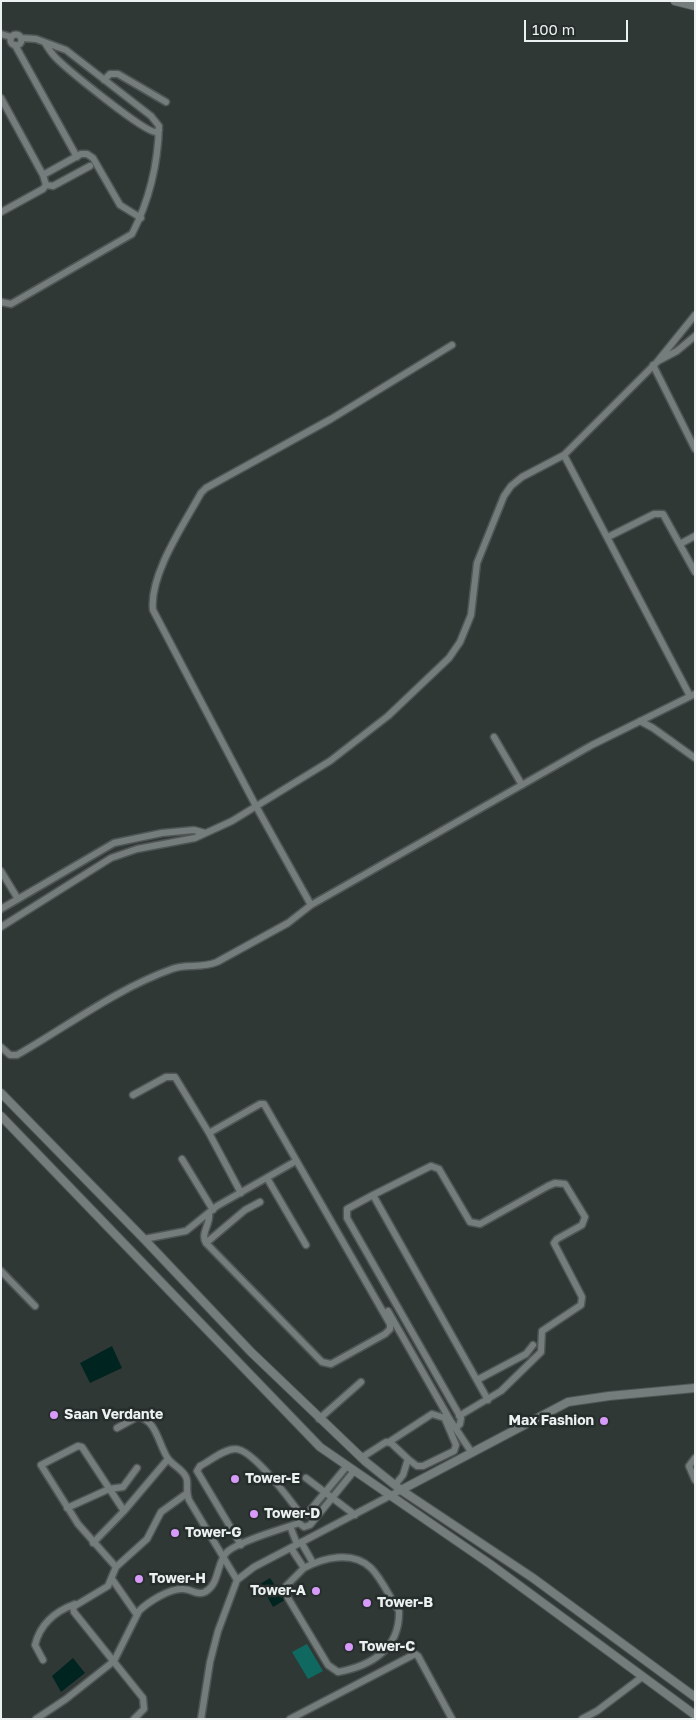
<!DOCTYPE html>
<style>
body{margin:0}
#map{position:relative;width:696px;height:1720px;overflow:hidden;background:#303836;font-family:"Golos Text",sans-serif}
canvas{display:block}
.frame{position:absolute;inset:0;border:2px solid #ebf0f0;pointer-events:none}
.scale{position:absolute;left:524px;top:20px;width:104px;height:22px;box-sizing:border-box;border:2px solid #ebf0f0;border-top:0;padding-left:6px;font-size:15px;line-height:18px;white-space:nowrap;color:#ebf0f0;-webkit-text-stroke:4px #262e2c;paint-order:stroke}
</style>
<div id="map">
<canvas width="696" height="1720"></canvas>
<div class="frame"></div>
<div class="scale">100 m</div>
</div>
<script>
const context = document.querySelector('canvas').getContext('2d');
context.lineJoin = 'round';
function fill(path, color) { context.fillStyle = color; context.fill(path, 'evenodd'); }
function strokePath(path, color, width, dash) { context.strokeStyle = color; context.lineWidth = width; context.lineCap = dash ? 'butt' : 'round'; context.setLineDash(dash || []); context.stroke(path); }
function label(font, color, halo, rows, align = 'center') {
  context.font = font + ' "Golos Text",sans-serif'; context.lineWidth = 5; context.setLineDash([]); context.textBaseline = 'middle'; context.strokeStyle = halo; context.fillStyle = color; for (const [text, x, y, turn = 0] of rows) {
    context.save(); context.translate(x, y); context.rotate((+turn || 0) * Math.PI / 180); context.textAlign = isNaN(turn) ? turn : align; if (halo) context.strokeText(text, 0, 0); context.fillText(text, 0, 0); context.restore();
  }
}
fill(new Path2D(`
 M307,1644L323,1671L308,1679L292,1652Z`), '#0f6960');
fill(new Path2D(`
 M112,1346L122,1368L90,1383L80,1363Z
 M270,1578L285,1600L273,1607L260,1584Z
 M73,1658L85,1673L61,1692L52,1676Z`), '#002521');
const minor = new Path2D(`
 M1,34L11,37
 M10.5 40a5.5 5.5 0 1 1 11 0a5.5 5.5 0 1 1-11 0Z
 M45,43C48,48 52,54 56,58C68,70 145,133 156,132L159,130
 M15,45L77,157
 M104,80L110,74H118L166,102
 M1,98L43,175L81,154H87L93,158L120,205L141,218
 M46,185L53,186L90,166
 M1,212L43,189L46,185L43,175
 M1,302L11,304L132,234C149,201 158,163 159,126L151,116L66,50L36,39L21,38
 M658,361L677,351L695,336
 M653,365L695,449
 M564,455L690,696
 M608,537L654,514H663L695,572
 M680,544L695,536
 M640,721L653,728L695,758
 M494,737L522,785
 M1,871L18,899
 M311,905L257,808L153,610C149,575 184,524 201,493L206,488L331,419L452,345
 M1,909L114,843L162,833L194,830L205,833
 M1,927L111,858L137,849L195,838L232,821L330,761L388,716L449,658L460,642L471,615L477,563L504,496L511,486L522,477L564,455L657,362L695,315
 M1,1047L10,1055H17C68,1026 116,989 172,969C186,963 201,969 217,962L288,923L311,905L592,745L695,694
 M133,1095L166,1077H175L209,1133L241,1193
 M182,1159L213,1210
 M267,1178L306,1245
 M373,1195L347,1209V1218L461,1418L460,1424L456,1428
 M209,1213C211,1224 200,1233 206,1243L322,1362L331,1364L385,1334L390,1329V1324L264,1104H260L209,1133
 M144,1239L186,1231L217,1206L296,1161
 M206,1243L245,1210L260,1202
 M1,1271L35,1306
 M388,1311L450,1420L472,1453
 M477,1380L526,1354L533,1345
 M459,1416L501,1391L541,1352L542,1331L581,1305L582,1297L554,1243L557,1239L582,1225L585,1217L565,1184L555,1183L548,1186L480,1224L470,1222L439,1169L431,1166L373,1195L488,1400
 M319,1419L361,1382
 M117,1428L137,1417C157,1418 159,1448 169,1460C174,1466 182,1469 186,1477C189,1483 185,1491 189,1500L237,1580
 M389,1442L432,1414L448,1419
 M361,1458L386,1442L391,1443L408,1459L403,1475L395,1485
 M695,1458L689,1466L695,1480
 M408,1459L417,1466H423L454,1451L456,1445L445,1419
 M306,1478L355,1515
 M67,1508L109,1489L123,1487L137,1468
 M124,1511L168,1459
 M307,1514L347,1466
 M299,1523L304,1527L310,1525L354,1471
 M290,1526L297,1544
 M301,1542L313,1563
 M93,1543L124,1511L82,1447L78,1446L41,1465L78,1524L116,1567
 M241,1545L197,1471L200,1466C210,1461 224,1449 235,1449C252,1448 291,1501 301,1515
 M291,1548L304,1568L286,1586L288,1598L328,1665L338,1672C371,1666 400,1649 399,1611C390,1598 382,1579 371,1568C352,1550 323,1558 304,1568
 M112,1579L137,1615
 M43,1660L35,1645C40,1624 56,1611 75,1604
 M36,1719L66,1699L114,1661L139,1611C148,1602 170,1588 183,1589C191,1589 198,1596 205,1592C220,1584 216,1563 227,1552C239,1541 282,1529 299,1523
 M134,1719L144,1709L143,1698L74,1612L73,1607L108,1586L116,1567L147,1539L161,1512L186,1494
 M201,1719L210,1662L218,1631L237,1580L254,1567L401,1490
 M290,1719L415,1654L418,1656L452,1719
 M582,1719L597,1711L642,1677`);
const tertiary = new Path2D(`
 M675,1L695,6
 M1,1093L144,1239L251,1352L366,1462L401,1490L533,1578L695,1697
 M1,1116L320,1447L490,1564L695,1715
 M401,1490L568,1402L609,1396L695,1388`);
strokePath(minor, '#4f5555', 9);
strokePath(tertiary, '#4f5555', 10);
strokePath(minor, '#757d7c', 6);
strokePath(tertiary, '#757d7c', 8);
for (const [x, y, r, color] of [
 [54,1415,5,"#d89af8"],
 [604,1421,5,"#d89af8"],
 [235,1479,5,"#d89af8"],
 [254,1514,5,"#d89af8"],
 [175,1533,5,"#d89af8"],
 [139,1579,5,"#d89af8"],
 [316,1591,5,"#d89af8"],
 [367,1603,5,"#d89af8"],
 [349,1647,5,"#d89af8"]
]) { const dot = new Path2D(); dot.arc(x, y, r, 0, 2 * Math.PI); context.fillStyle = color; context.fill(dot); strokePath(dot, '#262e2c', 2); }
label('bold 14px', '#ebf0f0', '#262e2c', [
 ["Saan Verdante",64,1415],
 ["Max Fashion",594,1421,"right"],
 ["Tower-E",245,1479],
 ["Tower-D",264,1514],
 ["Tower-G",185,1533],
 ["Tower-H",149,1579],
 ["Tower-A",306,1591,"right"],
 ["Tower-B",377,1603],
 ["Tower-C",359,1647]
], 'left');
</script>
